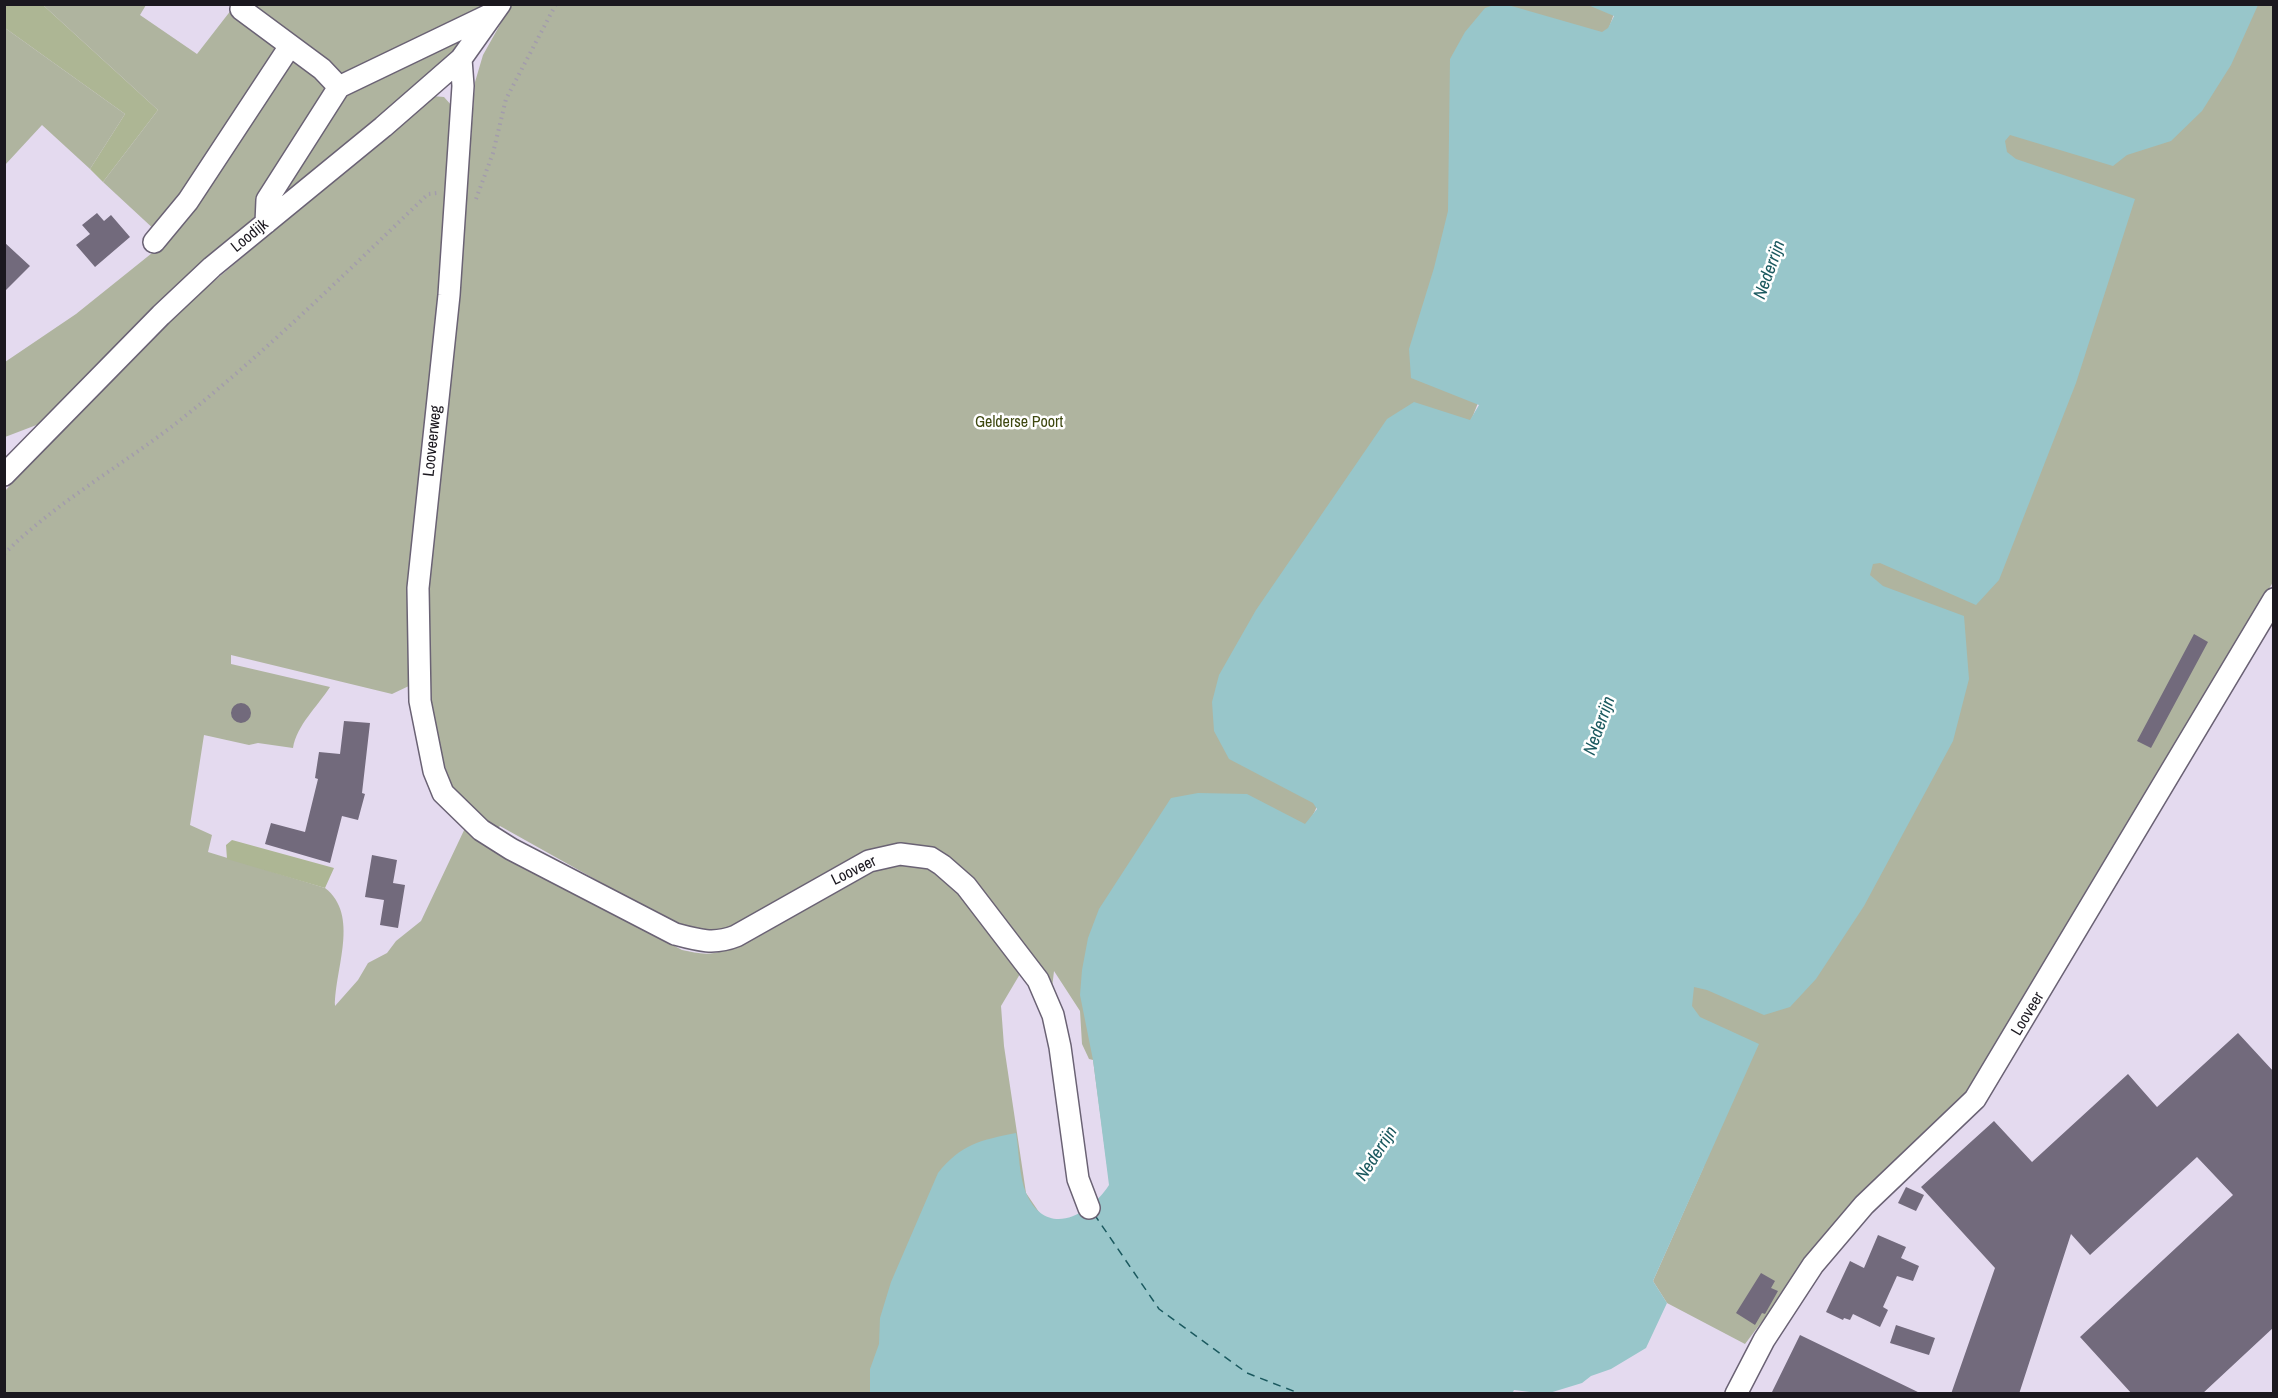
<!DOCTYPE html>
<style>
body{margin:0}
#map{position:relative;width:2278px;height:1398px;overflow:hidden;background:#e4daef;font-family:"Archivo Narrow",sans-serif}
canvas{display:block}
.frame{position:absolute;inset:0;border:6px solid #1b181f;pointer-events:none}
</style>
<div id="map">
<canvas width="2278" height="1398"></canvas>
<div class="frame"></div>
</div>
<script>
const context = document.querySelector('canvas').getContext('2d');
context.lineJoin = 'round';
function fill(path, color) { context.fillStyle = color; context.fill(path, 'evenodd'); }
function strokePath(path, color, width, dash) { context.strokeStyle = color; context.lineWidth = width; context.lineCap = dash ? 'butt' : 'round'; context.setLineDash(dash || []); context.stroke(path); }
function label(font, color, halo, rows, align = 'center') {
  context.font = font + ' "Archivo Narrow",sans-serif'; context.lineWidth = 5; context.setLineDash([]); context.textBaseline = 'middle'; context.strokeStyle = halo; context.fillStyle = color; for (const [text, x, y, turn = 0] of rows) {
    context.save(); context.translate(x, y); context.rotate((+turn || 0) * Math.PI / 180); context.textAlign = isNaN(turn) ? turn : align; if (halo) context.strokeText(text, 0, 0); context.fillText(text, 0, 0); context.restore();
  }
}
fill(new Path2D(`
 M43,5H146L140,15L197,54L235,5L284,45L157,232L103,182L158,110Z
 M245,5H492L346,77Z
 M511,5H1617L1478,403L1315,811L1110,1187L1093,1060L1089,1059L1082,1044L1080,1011L1054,971L1052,988L922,850L717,933H691L500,826L497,829L473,813L454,791L438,748L428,695L425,596L466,204L475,82L483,55Z
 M2041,5H2273V582L1986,1068C1911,1164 1818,1245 1745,1344L1667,1303L1653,1281L1704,1166L1630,1128Z
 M5,28L125,114L90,169L42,125L5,165Z
 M471,30L472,36L432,76L274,207L348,91Z
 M299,57L330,93L253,223L47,421L5,437V362L76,314L167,241L283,65Z
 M432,96L444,97L453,107L411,685L392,694L231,655V664L330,687C317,707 297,725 293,748L258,743L249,745L204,735L190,825L212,835L208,852L325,888C360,915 335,968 335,1006L358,980L368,963L387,953L396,941L421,921L467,824L537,872L682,950C693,952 703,955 714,953C780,944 860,844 931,870C950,877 1006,954 1020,974L1001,1006L1004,1046L1026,1193L1041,1215L996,1393L5,1394V491L58,432L192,300Z`), '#afb49f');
fill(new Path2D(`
 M5,4L43,5L158,110L103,182L90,169L125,114L5,28Z
 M232,840L334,868L325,888L227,859L226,845Z`), '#adb694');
fill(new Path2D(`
 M1494,5H1508L1602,32L1608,28L1614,16L1588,5H2258L2231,65L2202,111L2171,141L2127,155L2113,166L2010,135L2005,141L2007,152L2016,159L2135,199L2076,383L1999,580L1976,605L1880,563L1873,564L1870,575L1883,586L1964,616L1969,679L1953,741L1864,906L1816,979L1790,1007L1764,1015L1707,990L1694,987L1692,1006L1700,1017L1759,1044L1653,1281L1667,1303L1646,1348L1611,1369L1591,1376L1582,1383L1546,1394L1514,1390L1512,1394H870V1369L879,1344L880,1318L891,1282L938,1173C961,1144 981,1140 1016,1133C1019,1151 1019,1176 1026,1193C1046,1239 1089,1216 1109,1185L1093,1060L1080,995L1082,970L1088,938L1099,909L1171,798L1198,793L1247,794L1305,824L1317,809L1313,803L1229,759L1214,731L1212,702L1219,675L1256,610L1387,419L1414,402L1470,420L1479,405L1411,378L1409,349L1434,268L1448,211L1450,59L1465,32L1485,8Z`), '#98c6ca');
strokePath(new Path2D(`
 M1094,1214L1159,1309L1247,1373L1301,1394`), '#1b595f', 1.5, [8, 6]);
fill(new Path2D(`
 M97,213L104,221L111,215L130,237L95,267L76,245L90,234L82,225Z
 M4,242L30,266L4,292Z
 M2194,634L2208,642L2151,748L2137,741Z
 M231 713a10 10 0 1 1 20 0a10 10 0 1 1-20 0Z
 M344,721L370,723L362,793L365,794L358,820L342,816L330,863L265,844L271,823L305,832L318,779L315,778L319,752L340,754Z
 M372,855L397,860L393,883L405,885L398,928L380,925L384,900L365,897Z
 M2238,1033L2274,1072V1327L2202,1394H2132L2080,1337L2233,1195L2197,1157L2090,1255L2071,1234L2019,1394H1951L1995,1268L1921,1187L1994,1121L2032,1162L2128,1074L2157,1107Z
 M1906,1187L1924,1195L1916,1211L1898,1203Z
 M1878,1235L1906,1247L1901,1258L1919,1266L1913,1281L1897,1276L1883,1307L1888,1310L1880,1327L1853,1314L1850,1320L1844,1318L1843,1320L1826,1312L1850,1261L1864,1268Z
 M1761,1273L1775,1281L1771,1288L1778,1291L1765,1314L1762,1313L1755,1325L1736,1313Z
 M1896,1325L1935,1338L1929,1355L1890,1343Z
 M1800,1335L1922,1394H1771Z`), '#726a7c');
const minor = new Path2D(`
 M241,9L322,69L339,87
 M461,59L463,86L449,295L418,588L420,701L434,771L443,793L481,830L511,849L675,934C697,940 714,945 736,936L869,861L900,854L931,858L942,865L966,886L1038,980L1053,1015L1060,1047L1078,1179L1089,1208
 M266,223L267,200L339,87L491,14
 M154,242L188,201L290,46
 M4,475L161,315L212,267L383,127L461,59L500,4
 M1736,1394L1764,1340L1813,1265L1864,1205L1975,1099L2274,599`);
strokePath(minor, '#6a6274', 24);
strokePath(new Path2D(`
 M476,199L493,153L506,99L556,4
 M4,554C59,499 129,462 189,413C273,345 350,269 428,194L437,193`), '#a39cac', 4, [1.5, 4.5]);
strokePath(minor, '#fff', 21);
label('16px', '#1b181f', '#fff', [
 ["Loodijk",250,236,-39],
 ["Looveerweg",433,441,-84],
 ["Looveer",854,871,-26],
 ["Looveer",2028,1014,-59]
]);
label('16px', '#3e4810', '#fff', [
 ["Gelderse Poort",1019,423]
]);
label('italic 18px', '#1b595f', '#fff', [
 ["Nederrijn",1770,270,-70],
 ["Nederrijn",1600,726,-70],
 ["Nederrijn",1377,1154,-57]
]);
</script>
